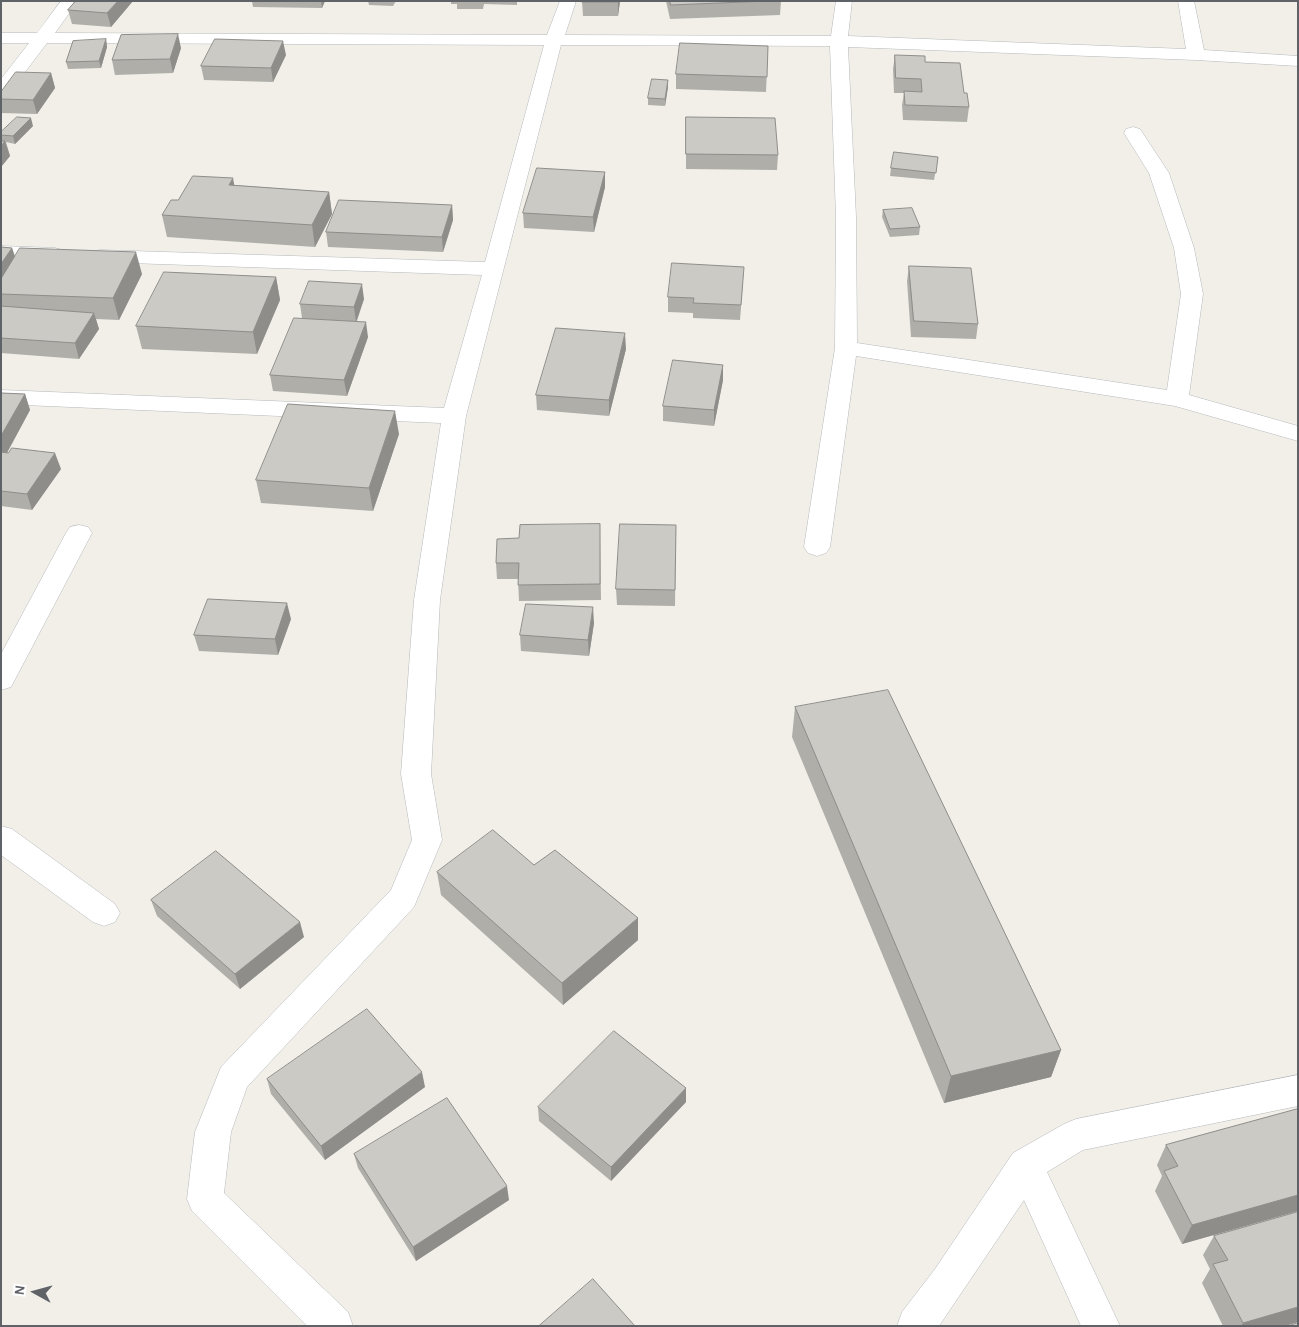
<!DOCTYPE html>
<style>
body{margin:0}
#map{position:relative;width:1299px;height:1327px;overflow:hidden;background:#f1efe8;font-family:"Alegreya Sans",sans-serif}
canvas{display:block}
.frame{position:absolute;inset:0;border:2px solid #5f6368;pointer-events:none}
.north{position:absolute;left:10px;top:1267px;width:50px;height:50px;-webkit-text-stroke:4px #fff;paint-order:stroke;rotate:277deg;font-size:14px;font-weight:700;line-height:20px;text-align:center;color:#5f6368}
.north::after{content:'';display:block;margin:auto;width:18px;height:22px;background:#5f6368;clip-path:polygon(50% 0,100% 100%,50% 72%,0 100%)}
</style>
<div id="map">
<canvas width="1299" height="1327"></canvas>
<div class="frame"></div>
<div class="north">N</div>
</div>
<script>
const context = document.querySelector('canvas').getContext('2d');
context.lineJoin = 'round';
function strokePath(path, color, width, dash) { context.strokeStyle = color; context.lineWidth = width; context.lineCap = dash ? 'butt' : 'round'; context.setLineDash(dash || []); context.stroke(path); }
function fill(path, color) { context.fillStyle = color; context.fill(path, 'evenodd'); }
const minor = new Path2D(`
 M61,1H78L55,33L547,35L560,1H576L565,35L831,36L836,1H852L848,36L1186,49L1178,1H1194L1204,50L1298,56V66L1196,60L848,47L856,217L857,343L1167,390L1181,294L1174,248L1149,173L1124,133L1126,129L1133,127L1140,129L1169,173L1194,248L1203,294L1189,395L1298,426V441L1175,406L856,356L830,547L826,553L817,556L808,553L804,547L835,348L836,217L830,46L561,45L466,416L440,600L431,774L442,840L414,907L247,1087L231,1132L224,1193L348,1312L353,1326H307L192,1211L187,1199L195,1132L221,1067L391,890L412,840L401,774L414,600L441,423L1,404V390L444,408L482,275L100,262L93,260L90,256L93,252L100,250L485,262L544,45L47,43L7,96L1,97V79L29,43H1V33H37Z
 M1,246L55,248L62,250L65,254L62,258L55,260L1,258Z
 M79,525L88,527L92,533L11,687L1,690V654L66,533L70,527Z
 M1,826L12,829L115,904L120,913L115,922L104,926L93,922L1,855Z
 M1298,1075V1106L1083,1150L1047,1172L1120,1326H1081L1024,1200L939,1326H897L902,1312L935,1269L1013,1153L1064,1124L1076,1119Z`);
strokePath(minor, '#b5b8bc', 1);
fill(minor, '#fff');
fill(new Path2D(`
 M73,1H133L111,27L72,24L68,10L74,4Z
 M252,1H325L322,8L253,7Z
 M368,1H396L393,6L369,5Z
 M451,1H517V5L484,4L483,9H457V4H451Z
 M582,1H620L618,16H583Z
 M666,1H781L780,15L670,19Z
 M106,39L107,47L101,68L68,69L66,62Z
 M768,46L766,92L676,89V74Z
 M181,48L173,73L115,75L112,60Z
 M286,55L273,82L204,80L201,66Z
 M895,55L925,62L964,93L969,107L967,122L903,120L902,105L904,93H894L893,69Z
 M51,73L55,88L37,114L1,113V92Z
 M668,80V87L665,106L648,105V98Z
 M686,117L778,155L777,170L686,169Z
 M33,126L15,144L6,142L10,156L1,167V132Z
 M938,157L934,180L890,176L891,168Z
 M605,172V187L594,232L524,228L523,213Z
 M234,185L329,192L332,214L315,247L167,237L162,215L178,200Z
 M452,205L453,220L443,252L328,247L326,232Z
 M883,210L920,227L919,235L890,237L882,217Z
 M1,247L12,248L15,256L142,274L119,320L96,319L99,329L79,359L1,353Z
 M909,266L978,324L976,339L911,337L907,281Z
 M276,277L280,300L257,354L142,349L136,326Z
 M743,282L740,320L693,318V313L668,312V297Z
 M364,299L357,321L368,337L347,396L273,391L270,375L302,318L300,304Z
 M626,349L609,416L537,410L536,395Z
 M723,365V380L714,426L663,421V406Z
 M1,393L25,394L30,410L7,453L61,469L32,510L1,506Z
 M399,434L373,511L261,503L256,480Z
 M600,524L601,600L519,601L518,579H497L496,563L519,538Z
 M676,525L675,606L617,605L616,589Z
 M291,619L278,655L199,651L194,635Z
 M594,623L589,656L521,651L520,635Z
 M795,707L1061,1050L1051,1077L944,1103L792,737Z
 M534,865L638,918V940L563,1005L441,895L437,872Z
 M151,900L304,937L240,989L157,916Z
 M267,1079L425,1087L325,1160L271,1094Z
 M686,1102L611,1181L539,1121L538,1107Z
 M1298,1109V1211L1182,1244L1155,1191L1162,1176L1157,1165L1166,1145Z
 M354,1154L509,1200L416,1261L358,1168Z
 M1298,1212V1322L1285,1326H1223L1202,1283L1210,1269L1203,1255L1214,1236Z`), '#afaea9');
fill(new Path2D(`
 M118,1H133L111,27L107,13Z
 M321,1H325L322,8Z
 M618,1H620L618,16Z
 M178,34L181,48L173,73L170,59Z
 M106,39L107,47L101,68L99,61Z
 M283,41L286,55L273,82L271,68Z
 M51,73L55,88L37,114L33,100Z
 M668,80V87L665,106V99Z
 M31,118L33,126L15,144L13,136Z
 M5,141L10,156L1,167V146Z
 M605,172V187L594,232L593,217Z
 M233,178L237,200L229,185Z
 M329,192L332,214L315,247L312,225Z
 M452,205L453,220L443,252L442,237Z
 M12,248L19,270L1,294V264Z
 M136,252L142,274L119,320L113,298Z
 M276,277L280,300L257,354L253,332Z
 M362,284L364,299L356,322L354,307Z
 M94,313L99,329L79,359L75,343Z
 M366,322L368,337L347,396L344,380Z
 M625,333L626,349L609,416V400Z
 M723,365V380L714,426V410Z
 M25,394L30,410L3,460L1,456V436Z
 M395,411L399,434L373,511L369,488Z
 M55,453L61,469L32,510L27,494Z
 M287,603L291,619L278,655L275,639Z
 M593,607L594,623L589,656L588,640Z
 M638,918V940L563,1005L562,983Z
 M300,922L304,937L240,989L235,974Z
 M1061,1050L1051,1077L944,1103L951,1076Z
 M422,1072L425,1087L325,1160L321,1146Z
 M686,1088V1102L611,1181V1167Z
 M507,1186L509,1200L416,1261L413,1247Z
 M1298,1195V1211L1182,1244L1192,1225Z
 M1298,1307V1322L1285,1326H1241L1243,1323Z`), '#8f8d8a');
const building = new Path2D(`
 M76,1H118L107,13L68,10Z
 M582,1H618V2H582Z
 M670,1H768L671,5Z
 M178,34L170,59L112,60L121,35Z
 M106,39L99,61L66,62L73,41Z
 M215,39L283,41L271,68L201,66Z
 M680,43L768,46L767,77L676,74Z
 M895,55L925,56V62L960,63L964,93H967L969,107L905,105L904,91L922,92L921,79L896,78Z
 M16,72L51,73L33,100L1,99V92Z
 M652,79L668,80L665,99L648,98Z
 M17,117L31,118L13,136L1,135V132Z
 M686,117L775,118L778,155L686,154Z
 M1,141H5L1,146Z
 M894,152L938,157L936,173L891,168Z
 M537,168L605,172L593,217L523,213Z
 M193,176L233,178L229,185L329,192L312,225L162,215L171,200H178Z
 M339,200L452,205L442,237L326,232Z
 M912,208L920,227L890,229L883,210Z
 M1,247L12,248L1,264Z
 M20,248L136,252L113,298L1,294V279Z
 M672,263L744,267L741,305L693,303L694,298L668,297Z
 M909,266L971,268L978,324L914,321Z
 M164,272L276,277L253,332L136,326Z
 M309,281L362,284L354,307L300,304Z
 M1,306L94,313L75,343L1,338Z
 M294,318L366,322L344,380L270,375Z
 M556,328L625,333L609,400L536,395Z
 M673,360L723,365L714,410L663,406Z
 M1,393L25,394L1,436Z
 M288,404L395,411L369,488L256,480Z
 M12,448L55,453L27,494L1,491V452L8,453Z
 M600,524V584L518,585L519,563H496L497,539L519,538L520,525Z
 M620,524L676,525L675,590L616,589Z
 M208,599L287,603L275,639L194,635Z
 M526,604L593,607L588,640L520,635Z
 M888,690L1061,1050L951,1076L795,707Z
 M493,830L534,865L555,850L638,918L562,983L437,872Z
 M216,851L300,922L235,974L151,900Z
 M367,1009L422,1072L321,1146L267,1079Z
 M614,1031L686,1088L611,1167L538,1107Z
 M447,1098L507,1186L413,1247L354,1154Z
 M1298,1109V1195L1192,1225L1164,1171L1178,1166L1166,1145Z
 M1298,1212V1307L1243,1323L1213,1264L1228,1260L1214,1236Z
 M593,1279L635,1326H539Z
 M1298,1323V1326H1288Z`);
fill(building, '#cccac5');
strokePath(building, '#8f8d8a', 1);
</script>
